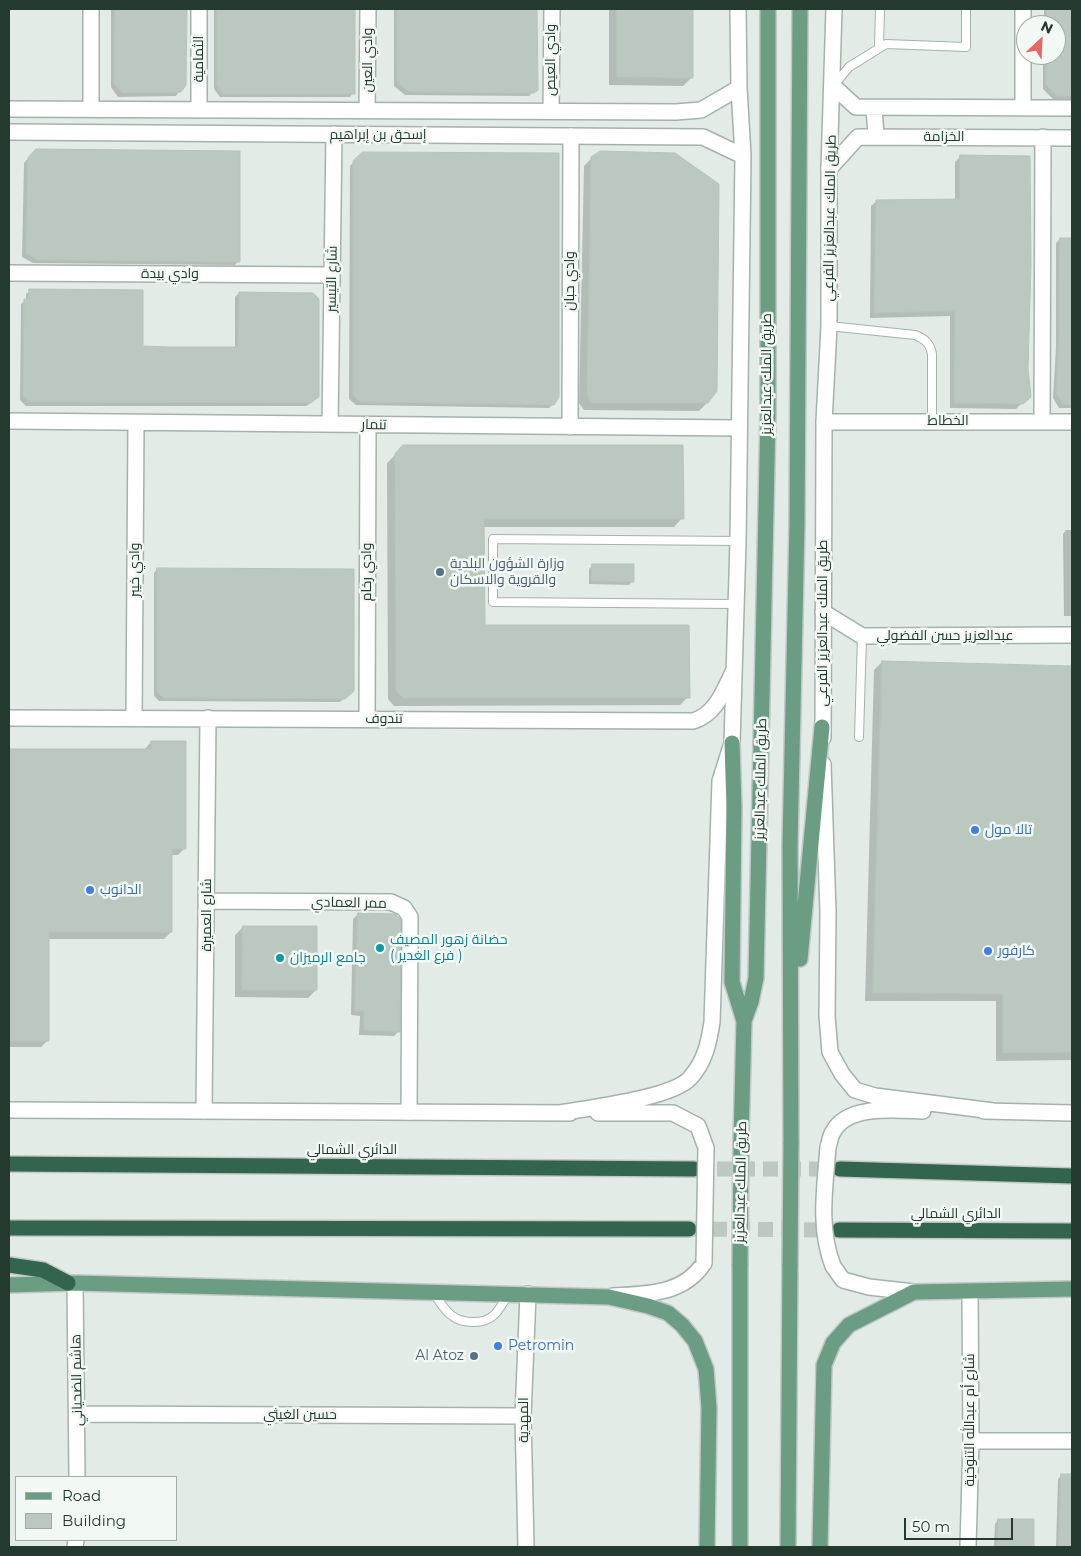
<!DOCTYPE html>
<meta charset="utf-8">
<style>
body{margin:0}
#map{position:relative;width:1081px;height:1556px;overflow:hidden;background:#e2ebe5;font-family:Montserrat,sans-serif}
canvas{display:block}
.frame{position:absolute;inset:0;border:10px solid #243a2f;pointer-events:none}
.legend{position:absolute;left:15px;top:1476px;width:162px;height:65px;box-sizing:border-box;background:#f2f8f4;border:1px solid #a0aca5;margin:0;padding:6px 9px;list-style:none;font-size:15px;color:#243a2f}
.legend li{display:flex;align-items:center;gap:10px;height:25px}
.legend b{width:25px;border:1px solid #a0aca5}
.north{position:absolute;left:1016px;top:15px;width:50px;height:50px;box-sizing:border-box;background:#f2f8f4;border:1px solid #a0aca5;border-radius:50%;rotate:25deg;font-size:14px;font-weight:700;line-height:20px;text-align:center;color:#243a2f}
.north::after{content:'';display:block;margin:auto;width:18px;height:22px;background:#e66865;clip-path:polygon(50% 0,100% 100%,50% 72%,0 100%)}
.scale{position:absolute;left:904px;top:1518px;width:109px;height:22px;box-sizing:border-box;border:2px solid #243a2f;border-top:0;padding-left:6px;font-size:15px;line-height:18px;white-space:nowrap;color:#243a2f;-webkit-text-stroke:4px #f2f8f4;paint-order:stroke}
</style>
<div id="map">
<canvas width="1081" height="1556"></canvas>
<div class="frame"></div>
<ul class="legend">
<li><b style="height:6px;background:#6a9d84"></b>Road</li>
<li><b style="height:14px;background:#bbc8c0"></b>Building</li>
</ul>
<div class="north">N</div>
<div class="scale">50 m</div>
</div>
<script>
const context = document.querySelector('canvas').getContext('2d');
context.lineJoin = 'round';
function fill(path, color) { context.fillStyle = color; context.fill(path, 'evenodd'); }
function strokePath(path, color, width, dash) { context.strokeStyle = color; context.lineWidth = width; context.lineCap = dash ? 'butt' : 'round'; context.setLineDash(dash || []); context.stroke(path); }
function label(font, color, halo, rows, align = 'center') {
  context.font = font + ' Montserrat,Cairo,sans-serif'; context.lineWidth = 5; context.setLineDash([]); context.textBaseline = 'middle'; context.strokeStyle = halo; context.fillStyle = color; for (const [text, x, y, turn = 0] of rows) {
    context.save(); context.translate(x, y); context.rotate((+turn || 0) * Math.PI / 180); context.textAlign = isNaN(turn) ? turn : align; if (halo) context.strokeText(text, 0, 0); context.fillText(text, 0, 0); context.restore();
  }
}
fill(new Path2D(`
 M111,9H186L184,84L176,96L118,97L111,87Z
 M214,9H354L353,93L350,97H220L214,89Z
 M394,9H537L536,89L529,96L405,95L394,86Z
 M609,9H692V77L683,86L609,85Z
 M1044,9H1072V99H1053L1043,89V55H1056V25H1044Z
 M363,153L553,404L549,408L356,405L349,399L350,166Z
 M32,154L238,261L235,265L33,263L22,257L24,163Z
 M960,157L1027,368L1029,396L1016,409L950,408V316L870,318L871,206L877,201H955V162Z
 M592,158L707,403L699,411L584,410L579,403L584,166Z
 M1060,239H1072V408H1059L1053,398L1056,347V243Z
 M30,291L142,347L235,348V297L239,293L314,401L306,406H26L20,400L21,304L26,300V294Z
 M403,447L682,518L674,527H483L484,626L688,697L680,705L394,706L388,699L387,463Z
 M1066,530H1072V616H1064L1063,534Z
 M593,565L632,581L629,585L589,584V569Z
 M157,569L353,690L340,702L159,701L154,696V573Z
 M882,662L1072,667V1060L996,1061V1001H865L874,670Z
 M151,742L185,848L178,855H171V932L164,939H48V1040L41,1047H9V750H144Z
 M358,914L399,1031L394,1036L359,1035L360,1016L351,1015L353,919Z
 M243,927L316,990L308,998L235,997V935Z
 M1062,1475H1072V1547H1056L1058,1479Z
 M998,1520H1033V1547H994L995,1524Z`), '#0003');
const building = new Path2D(`
 M115,9H187L186,85L181,92L122,93L114,83Z
 M217,9H355V94H223L217,85Z
 M397,9H537L538,90L534,93L409,92L397,82Z
 M617,9H693V78L617,77Z
 M1047,9H1072V96H1057L1046,85V55H1056V25H1047Z
 M36,149L240,151V262L37,260L26,253L28,158Z
 M601,151L675,153L719,184L717,391L708,403H592L587,395L591,157Z
 M363,152L559,153V397L554,405L360,402L353,395V161Z
 M960,155L1030,156L1031,264L1028,368L1031,397L1023,404L954,403L955,311L874,313L876,200L959,199Z
 M1060,238H1072V405L1063,404L1056,393L1059,342Z
 M29,289L143,290V346L171,347H238L239,292L313,293L319,299V397L310,403L30,402L23,396L24,299H29Z
 M403,445H683L684,519H484L485,625H689L690,698H403L396,691L395,454Z
 M592,564H634V582L592,581Z
 M157,568L354,569V691L345,699L163,698L157,692Z
 M882,661L1072,666V1052L1003,1053V994L873,993Z
 M151,741H186V849H172V932H49V1041H9V749H151Z
 M358,913L395,914L401,920L400,1032L364,1030V1011H355Z
 M243,926H317V990H242Z
 M1061,1474H1072V1547H1059Z
 M998,1519H1034V1547H997Z`);
fill(building, '#bbc8c0');
strokePath(building, '#b5c4ba', 1);
strokePath(new Path2D(`
 M694,1169H838
 M689,1229L837,1230`), '#bcc8c1', 15, [15, 8]);
const service = new Path2D(`
 M879,47L880,9
 M834,85L849,67L886,44L966,47V9
 M829,326L915,335C925,339 930,343 932,354V421
 M735,604L493,602V539L738,541
 M859,737L862,636
 M433,1293C439,1300 444,1310 451,1315C458,1321 465,1322 474,1322C494,1322 499,1310 508,1294`);
const minor = new Path2D(`
 M833,86L856,107L1072,108
 M1023,107V9
 M874,108L876,136
 M91,109V9
 M199,109V9
 M367,110L368,9
 M551,111L552,9
 M829,169L858,137L1072,138
 M9,273L332,275
 M9,421L739,428
 M824,422H1072
 M1042,422L1043,137
 M330,424L334,134
 M570,427L571,136
 M823,612L862,636L1072,635
 M9,718L693,721C715,715 724,691 733,672
 M134,718L136,423
 M367,719L368,425
 M207,901L391,902L404,908L410,917L409,1112
 M204,1111L208,718
 M75,1283L77,1477
 M78,1414L523,1416
 M971,1441H1072
 M75,1547L76,1540
 M526,1547L523,1416L528,1294
 M968,1547L971,1441L970,1292`);
const tertiary = new Path2D(`
 M9,109L676,112L701,110L739,88
 M9,132L703,137L743,156
 M823,738L824,422L829,326V169L834,9
 M823,764L828,912L827,1016L830,1052L842,1074L855,1090L875,1096L993,1111
 M9,1110L570,1113
 M984,1111L1072,1113
 M560,1113C588,1108 673,1098 690,1078C705,1062 709,1042 712,1022L720,781L732,743L738,541L743,156L739,88L738,9
 M598,1113H673L698,1126L706,1148
 M828,1147C830,1142 830,1136 833,1132C847,1104 897,1110 923,1111
 M833,1266L843,1280L869,1287L914,1292
 M613,1296C647,1294 683,1295 704,1263`);
const primary = new Path2D(`
 M732,743L734,807L732,982L744,1021
 M800,959L822,727
 M741,1141L744,1021L751,1002L756,978L768,415V9
 M791,1144L790,845L797,525L800,9
 M9,1285L75,1283L609,1297L648,1306L668,1313L682,1325L695,1341L706,1369L709,1408L707,1547
 M740,1547V1264
 M788,1547L790,1264
 M820,1547L824,1365L833,1343L849,1325L914,1292L1072,1289`);
const motorway = new Path2D(`
 M9,1164L694,1169
 M840,1169L1072,1176
 M9,1228L689,1229
 M839,1230L1072,1231
 M9,1265L43,1270L68,1283`);
strokePath(service, '#a5b2ab', 10);
strokePath(minor, '#a5b2ab', 18);
strokePath(tertiary, '#a5b2ab', 18);
strokePath(primary, '#c2c8c5', 18);
strokePath(motorway, '#c2c8c5', 18);
strokePath(service, '#fff', 8);
strokePath(minor, '#fff', 15);
strokePath(tertiary, '#fff', 15);
strokePath(primary, '#6a9d84', 15);
strokePath(motorway, '#32644e', 15);
const tertiaryBridge = new Path2D(`
 M828,1147C825,1188 818,1227 833,1266
 M704,1263L706,1148`);
const primaryBridge = new Path2D(`
 M740,1264L741,1141
 M790,1264L791,1144`);
strokePath(tertiaryBridge, '#a5b2ab', 18, []);
strokePath(primaryBridge, '#c2c8c5', 18, []);
strokePath(tertiaryBridge, '#fff', 15);
strokePath(primaryBridge, '#6a9d84', 15);
for (const [x, y, r, color] of [
 [440,572,5,"#5c6f8a"],
 [975,830,5,"#3f7fe0"],
 [90,890,5,"#3f7fe0"],
 [380,948,5,"#0f9aa8"],
 [988,951,5,"#3f7fe0"],
 [280,958,5,"#0f9aa8"],
 [498,1346,5,"#3f7fe0"],
 [474,1356,5,"#5c6f8a"]
]) { const dot = new Path2D(); dot.arc(x, y, r, 0, 2 * Math.PI); context.fillStyle = color; context.fill(dot); strokePath(dot, '#f2f8f4', 2); }
label('14px', '#243a2f', '#f2f8f4', [
 ["الثمامية",199,59,-90],
 ["وادي العين",368,60,-90],
 ["وادي العيص",551,60,-90],
 ["إسحق بن إبراهيم",378,135],
 ["الخزامة",944,137],
 ["طريق الملك عبدالعزيز الفرعي",830,218,-89],
 ["وادي بيدة",170,274],
 ["شارع التيسير",332,279,-89],
 ["وادي حبان",570,281,-90],
 ["طريق الملك عبدالعزيز",767,374,-90],
 ["الخطاط",948,421],
 ["تنمار",374,425,1],
 ["وادي خيبر",135,570,-90],
 ["وادي رخام",367,572,-90],
 ["طريق الملك عبدالعزيز الفرعي",823,623,-90],
 ["عبدالعزيز حسن الفضولي",945,636],
 ["تندوف",384,719],
 ["طريق الملك عبدالعزيز",761,779,-89],
 ["ممر العمادي",349,903,1],
 ["شارع العميرة",207,915,-90],
 ["الدائري الشمالي",352,1150],
 ["طريق الملك عبدالعزيز",741,1182,-89],
 ["الدائري الشمالي",956,1214],
 ["هاشم الضحياني",77,1380,-91],
 ["حسين الغيثي",300,1415],
 ["المهدية",524,1420,-90],
 ["شارع أم عبدالله التنوخية",970,1420,-90]
]);
label('14px', '#4e5e75', '#f2f8f4', [
 ["وزارة الشؤون البلدية",450,564],
 ["والقروية والاسكان",450,580],
 ["Al Atoz",464,1356,"right"]
], 'left');
label('14px', '#366cbe', '#f2f8f4', [
 ["تالا مول",985,830],
 ["الدانوب",100,890],
 ["كارفور",998,951],
 ["Petromin",508,1346]
], 'left');
label('14px', '#0d838f', '#f2f8f4', [
 ["حضانة زهور المصيف",390,940],
 ["( فرع الغدير )",390,956],
 ["جامع الرميزان",290,958]
], 'left');
</script>
